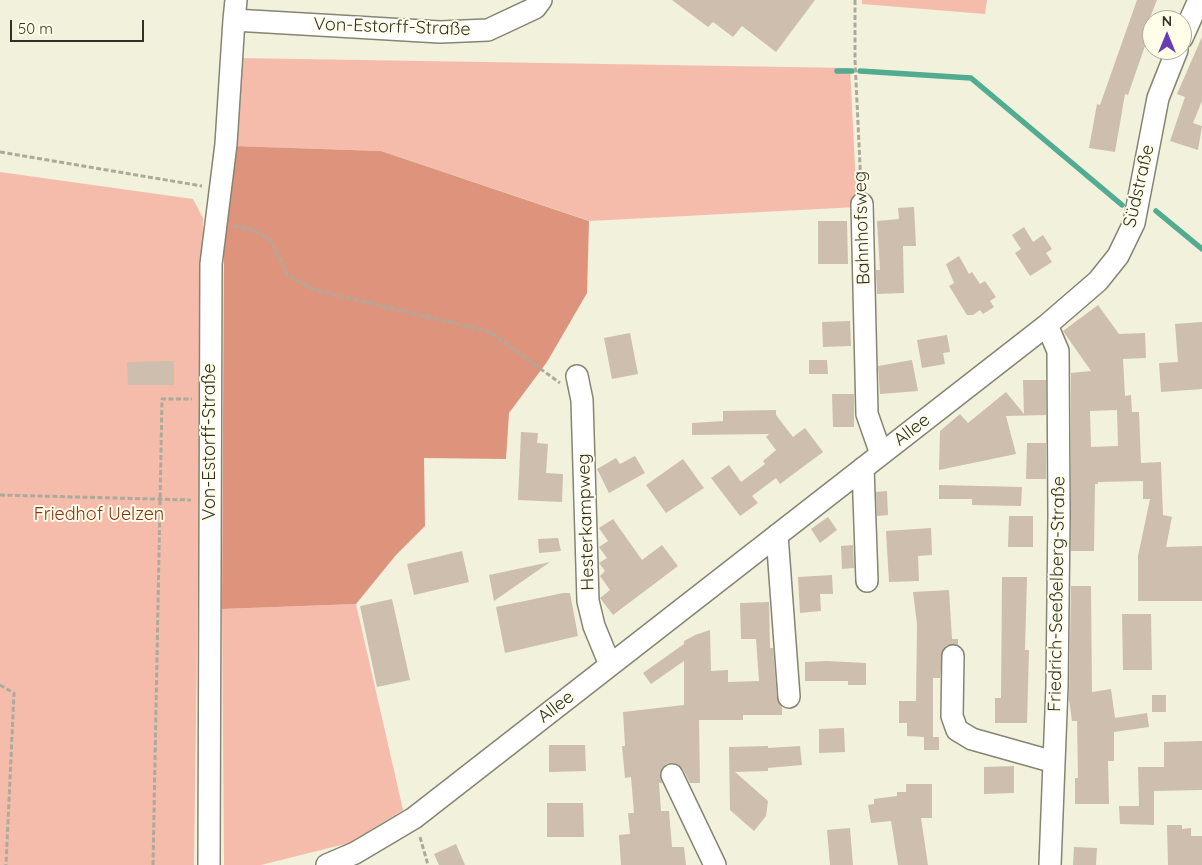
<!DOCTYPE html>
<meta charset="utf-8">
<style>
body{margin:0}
#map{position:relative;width:1202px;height:865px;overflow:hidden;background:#f2f1dc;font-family:Quicksand,sans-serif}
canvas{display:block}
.north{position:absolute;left:1142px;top:10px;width:50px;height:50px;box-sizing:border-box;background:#fffee9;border:1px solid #adac9c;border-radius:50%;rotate:0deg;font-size:14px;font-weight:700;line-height:20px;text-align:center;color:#313129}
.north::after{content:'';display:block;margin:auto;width:18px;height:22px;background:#673cb4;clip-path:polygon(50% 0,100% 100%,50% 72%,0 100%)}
.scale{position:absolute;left:10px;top:20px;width:134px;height:22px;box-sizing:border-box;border:2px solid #313129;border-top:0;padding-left:6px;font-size:15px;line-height:18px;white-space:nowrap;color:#313129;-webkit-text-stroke:4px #fffee9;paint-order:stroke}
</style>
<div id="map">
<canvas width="1202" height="865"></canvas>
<div class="north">N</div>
<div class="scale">50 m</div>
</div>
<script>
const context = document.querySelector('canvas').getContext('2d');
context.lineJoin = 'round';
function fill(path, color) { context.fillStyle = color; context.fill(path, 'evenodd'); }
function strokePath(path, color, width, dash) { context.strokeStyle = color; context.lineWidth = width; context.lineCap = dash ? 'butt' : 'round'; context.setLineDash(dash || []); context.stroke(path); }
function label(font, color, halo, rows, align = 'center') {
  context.font = font + ' Quicksand,sans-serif'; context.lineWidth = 4; context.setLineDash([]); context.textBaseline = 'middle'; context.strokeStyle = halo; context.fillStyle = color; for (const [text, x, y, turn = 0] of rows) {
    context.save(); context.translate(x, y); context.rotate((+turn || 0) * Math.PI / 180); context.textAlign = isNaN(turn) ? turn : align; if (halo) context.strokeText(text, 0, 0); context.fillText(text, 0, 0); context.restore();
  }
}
fill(new Path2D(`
 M862,0H987L985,14L862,4Z
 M239,58L850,68L857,207L590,221L381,151L233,146Z
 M0,172L193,199L203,218L194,865H0Z
 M356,604L403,810L349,843L261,865H224L222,609Z`), '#f5bcac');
fill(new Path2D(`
 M233,146L381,151L589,221L587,293L547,362L509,413L506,459L424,458L425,526L396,555L356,604L222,609L224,236Z`), '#de937d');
strokePath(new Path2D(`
 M837,71H852
 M860,71L971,78L1122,205
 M1156,211L1202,249`), '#51ac92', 5.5);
fill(new Path2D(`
 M672,0H815L776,52L742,26L733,37L713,22L708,27Z
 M1137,0H1157L1142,38L1147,40L1128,95L1125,94L1115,152L1089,148L1097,104L1100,105Z
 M1202,37V101L1193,123L1202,126L1198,150L1170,141L1185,97L1177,94Z
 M914,207L916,246H903L904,293L877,294L876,270H880L877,221L899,219L898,208Z
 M818,221H847L848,264H818Z
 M1024,227L1033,242L1043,235L1052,249L1046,253L1052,262L1030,276L1015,253L1021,249L1012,235Z
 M959,256L969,274L972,272L980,284L985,281L996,297L990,301L994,307L983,314L980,310L973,315H967L949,286L954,283L946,264Z
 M1098,305L1119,334L1145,333L1146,358L1123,359L1125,396L1131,395L1132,412H1139L1141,463L1161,462L1163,515L1172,517L1166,547L1202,546V601H1138V556L1150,499H1143V481L1098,482V484H1095L1094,551H1071V373L1091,371L1063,331ZM1117,410L1118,446L1091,447L1090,411Z
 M850,321L851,346L823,347L822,322Z
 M1202,322V389L1161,392L1159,363L1178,362L1175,324Z
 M630,333L638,374L612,379L604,338Z
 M947,335L950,352L943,353L945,364L922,368L917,340Z
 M809,360H827L828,374H809Z
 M912,360L918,391L880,394L878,366Z
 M174,361V385H128L127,362Z
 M1023,380H1046V415L1006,416L1016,454L939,470L940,431L960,414L968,423L1006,392L1024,414Z
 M832,394H854V427H833Z
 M776,410V415L793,437L805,428L823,452L780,484L776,478L752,496L758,503L740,516L711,478L729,465L741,482L765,464L763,461L776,450L766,437L769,434L692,435V423L723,421V411Z
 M521,432L538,433L537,443L548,444L546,473L563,474L562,502L518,500Z
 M1027,443H1046V479H1026Z
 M635,456L645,473L609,493L597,469L616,458L620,464Z
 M683,459L704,488L666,513L646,485Z
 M939,485L1022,487L1021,506L972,505V499H939Z
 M887,491L888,515L877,516L876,492Z
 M1009,516H1033V547H1008Z
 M828,517L837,530L820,543L811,529Z
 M613,519L642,560L662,545L678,566L613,615L600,598L610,590L600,576L605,571L599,563L607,558L599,547L608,541L599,528Z
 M931,528L932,555L918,556L919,581L889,582L886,531Z
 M558,538L561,551L539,553L538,539Z
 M853,545L854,568L842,569L841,546Z
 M462,551L469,582L414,595L407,564Z
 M550,562L494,601L489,575Z
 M832,575L833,594H820L821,611L800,613L798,577Z
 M1002,577H1027L1025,650H1029L1027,723H995V698H1001Z
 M1071,586H1091L1092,692L1111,689L1115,718L1147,713L1149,727L1114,732V761H1108L1109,804H1075V778H1078L1077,721H1072L1069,699Z
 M949,590L952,639H958V645H947L943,649L940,678H933V737H939V750H924V737L907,736V723H899V701H916L917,624L913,592Z
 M563,593H570L578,636L505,653L496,607Z
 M392,599L410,680L377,687L360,606Z
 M769,602L770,648H773L777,698L782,707V715H743V720H699L700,783H690L683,769L673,763L666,764L660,774L662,783H659L661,811H669L672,847H684L686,865H621L619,835L630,834L628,813H634L631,777L625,778L622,746H625L623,712L684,705V661L651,684L643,673L684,644V641L695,635L710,630L711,671L728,670V682L759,681L756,639H741L740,603Z
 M1122,614H1151L1152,670H1123Z
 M827,661L866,663V685H848V681H805V662Z
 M1152,695H1166V712H1152Z
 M844,728L845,752L819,753V729Z
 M1202,741V790L1154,791V825L1120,824L1119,806H1139L1138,767H1164V742Z
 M549,745H585L586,771L549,772Z
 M768,746V748L800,746L802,765L768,768V771L735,772L768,801L766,816L754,831L730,810L729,747Z
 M1014,766V793L984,794V767Z
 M906,784H932V818H921L928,865H898L891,821L871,823L868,805L874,804V799L897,796V792H906Z
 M547,803H583L584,837H547Z
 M1167,825H1182V829L1191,828V836H1202V865H1168Z
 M850,828L853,865H830L827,830Z
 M456,844L465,865H439L434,854Z
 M1074,847L1097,848L1096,865H1073Z`), '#cdbeae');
const minor = new Path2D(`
 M234,20L236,0
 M1182,38L1199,0
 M862,204L867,414L881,454
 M1047,325L1058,351L1059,516L1057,686L1050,865
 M577,376L582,400L588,601L594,626L610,665
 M863,468L867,581
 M777,535L789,697
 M953,656L952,716L957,730L972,739L1054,762
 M672,775L715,865
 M209,865L211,264L226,144L234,20L440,32L488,30L535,8L541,0
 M327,865L355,853L414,818L1047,325L1098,281L1118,256L1134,223L1158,98L1177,50`);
strokePath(minor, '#868472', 24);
strokePath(new Path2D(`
 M855,0V60L861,186
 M0,152L202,186
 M233,226L254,230L272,242L287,274L312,289L490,332L560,383
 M0,495L191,500
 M0,685L14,693L6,865
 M420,837L428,865
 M153,865L162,399H192`), '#acab9b', 3, [5, 2.5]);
strokePath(minor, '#fff', 21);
label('18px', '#313129', '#fffee9', [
 ["Von-Estorff-Straße",392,27,2],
 ["Südstraße",1139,186,-77],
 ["Bahnhofsweg",862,228,-92],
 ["Allee",912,430,-38],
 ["Von-Estorff-Straße",210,442,-90],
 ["Hesterkampweg",586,522,-92],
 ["Friedrich-Seeßelberg-Straße",1057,594,-89],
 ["Allee",556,707,-38]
]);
label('18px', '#893117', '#fffee9', [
 ["Friedhof Uelzen",99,515]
]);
</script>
